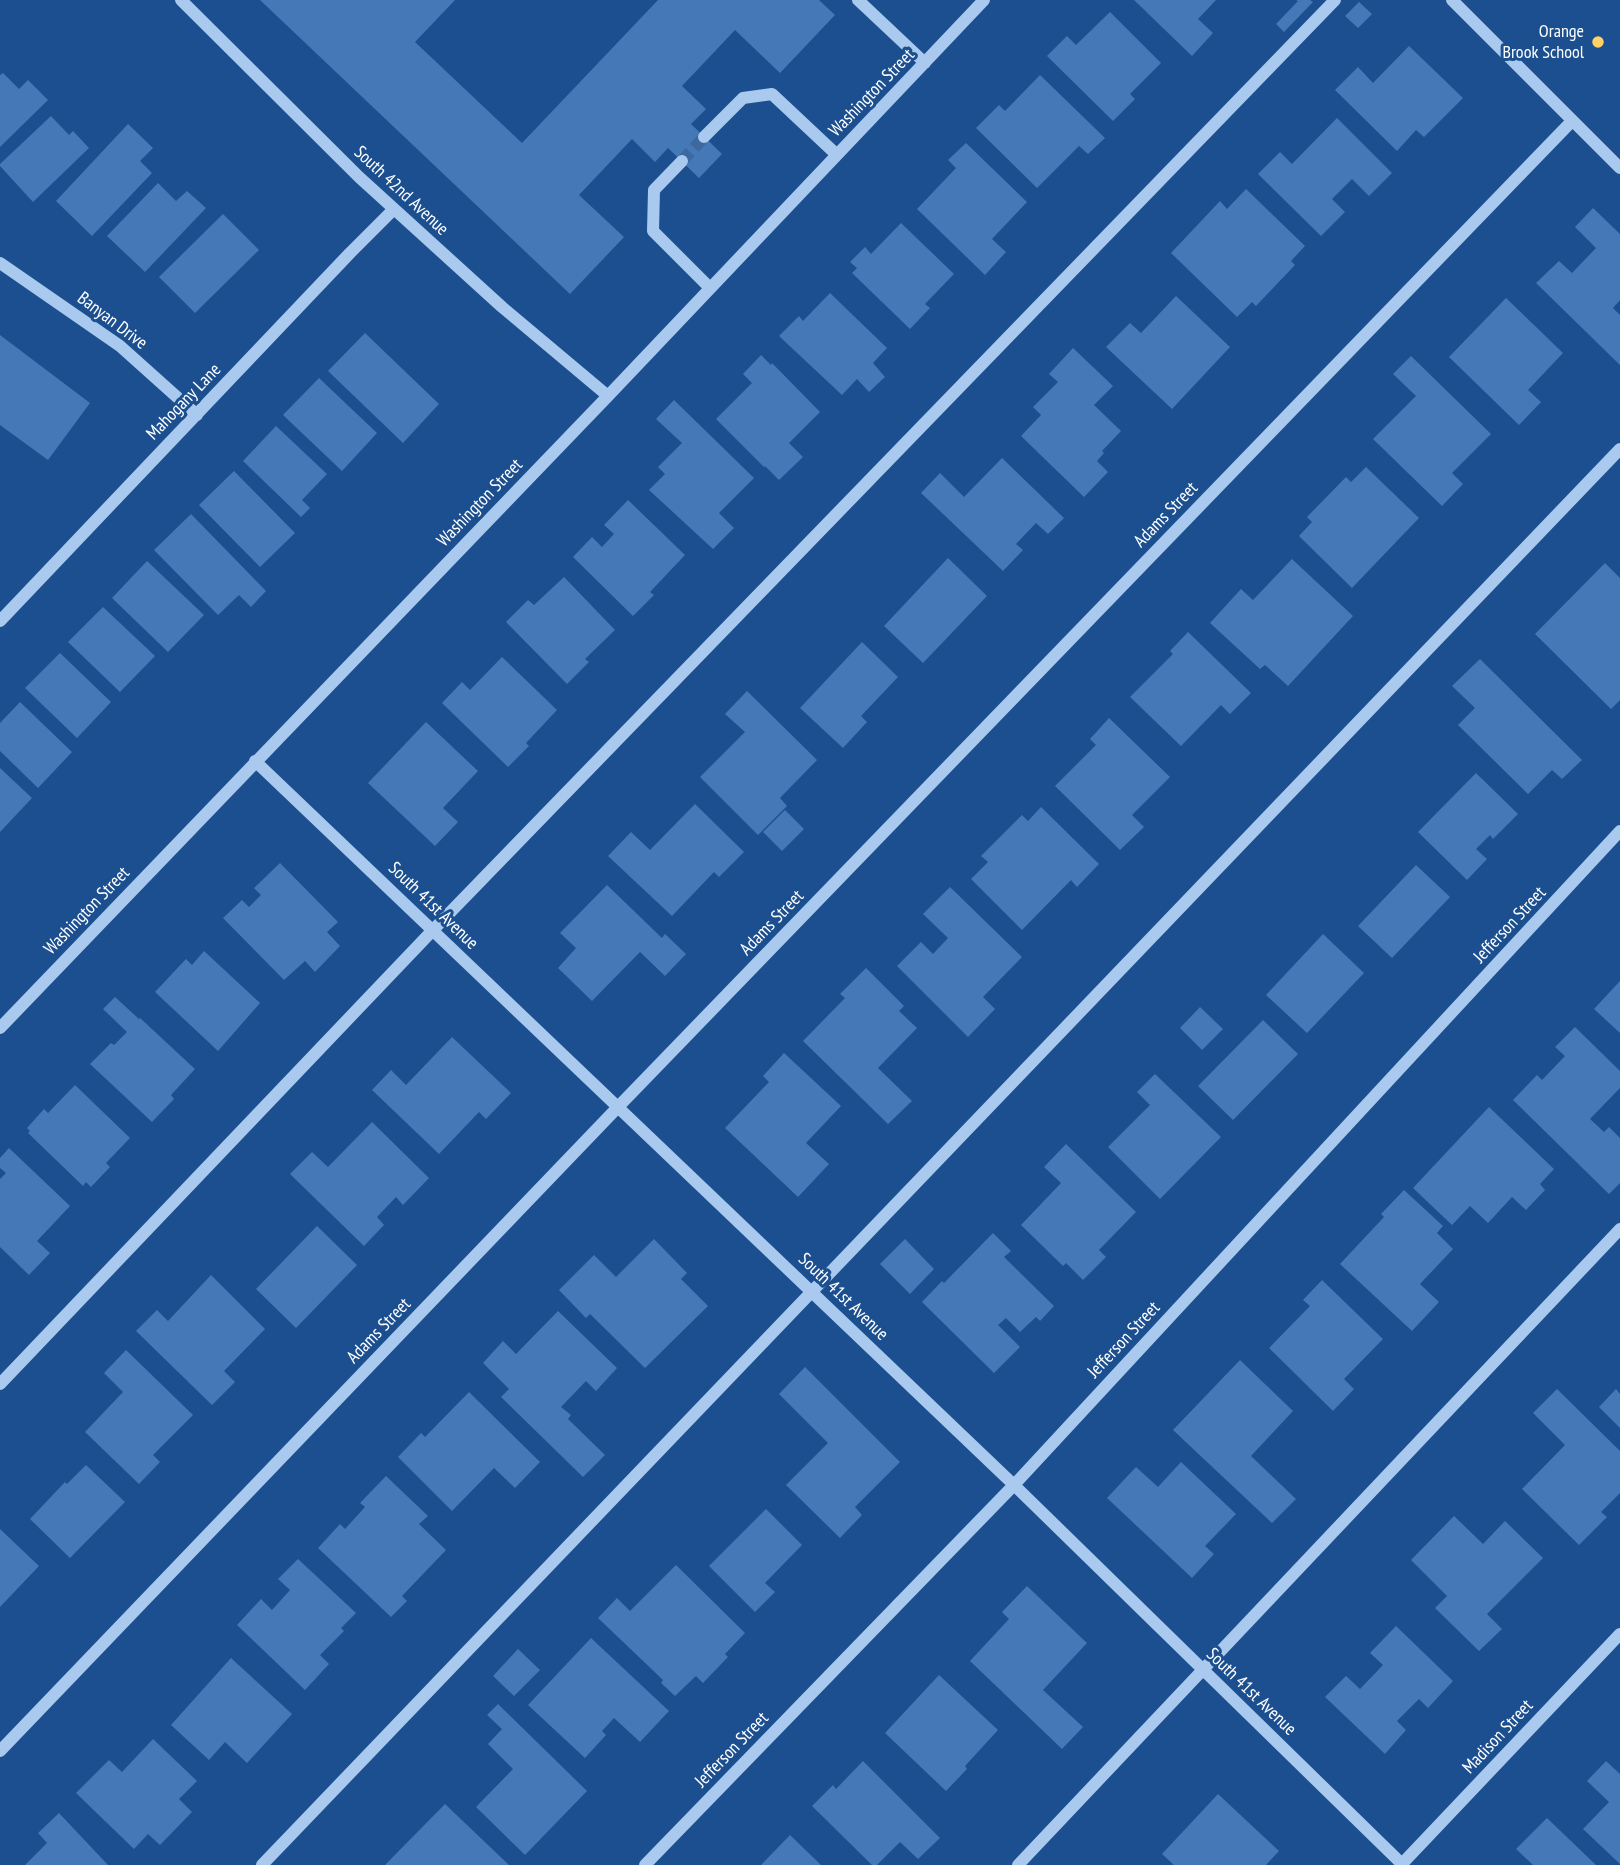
<!DOCTYPE html>
<style>
body{margin:0}
canvas{display:block;background:#1b4f8f}
</style>
<canvas width="1620" height="1865"></canvas>
<script>
const context = document.querySelector('canvas').getContext('2d');
context.lineJoin = 'round';
function fill(path, color) { context.fillStyle = color; context.fill(path, 'evenodd'); }
function strokePath(path, color, width, dash) { context.strokeStyle = color; context.lineWidth = width; context.lineCap = dash ? 'butt' : 'round'; context.setLineDash(dash || []); context.stroke(path); }
function label(font, color, halo, rows, align = 'center') {
  context.font = font + ' "PT Sans Narrow",sans-serif'; context.lineWidth = 6; context.setLineDash([]); context.textBaseline = 'middle'; context.strokeStyle = halo; context.fillStyle = color; for (const [text, x, y, turn = 0] of rows) {
    context.save(); context.translate(x, y); context.rotate((+turn || 0) * Math.PI / 180); context.textAlign = isNaN(turn) ? turn : align; if (halo) context.strokeText(text, 0, 0); context.fillText(text, 0, 0); context.restore();
  }
}
fill(new Path2D(`
 M260,0H455L415,42L522,143L658,0H819L835,15L780,73L735,30L682,86L706,109L691,124L722,154L699,178L668,148L655,162L632,139L579,195L624,237L570,294Z
 M1134,0H1216L1198,19L1213,33L1192,56Z
 M1296,0H1310L1313,2L1284,32L1276,24L1298,1Z
 M1359,2L1372,14L1358,28L1345,16Z
 M1110,12L1161,63L1130,94L1135,99L1113,121L1047,56L1067,36L1076,45Z
 M1409,46L1463,98L1424,137L1416,130L1397,151L1335,90L1358,67L1373,83Z
 M3,73L19,89L28,80L48,100L0,147V75Z
 M1040,75L1105,138L1088,154L1079,146L1037,188L976,128L999,105L1005,111Z
 M51,116L69,135L73,131L89,148L33,202L0,166V164Z
 M1337,118L1392,173L1369,196L1352,179L1332,199L1345,212L1321,236L1258,174L1280,152L1292,164Z
 M128,124L153,148L140,161L152,173L92,236L56,201Z
 M966,143L1027,202L992,239L1006,252L985,275L917,209L956,168L948,160Z
 M158,183L176,201L187,191L206,208L145,272L107,236Z
 M1246,189L1305,246L1291,261L1295,265L1256,306L1252,302L1237,317L1171,253L1220,201L1227,209Z
 M1593,208L1620,234V300L1613,308L1620,315V365L1536,283L1559,261L1572,273L1596,248L1575,227Z
 M223,214L259,250L195,313L159,277Z
 M901,223L954,274L925,304L930,308L910,329L852,273L857,268L850,262L865,247L871,254Z
 M830,293L887,348L873,363L885,377L869,392L857,379L842,395L779,336L799,316L803,321Z
 M1176,296L1230,347L1172,409L1106,347L1130,323L1141,333Z
 M1506,298L1563,353L1528,390L1541,402L1519,425L1449,357Z
 M365,333L439,404L403,443L328,371Z
 M0,335L90,403L48,460L0,425Z
 M1073,348L1113,386L1094,405L1121,431L1102,451L1104,453L1097,461L1108,472L1084,497L1021,436L1041,415L1033,407L1058,382L1049,374Z
 M761,355L771,365L772,363L820,412L789,443L803,457L779,480L765,466L764,467L716,419L752,383L743,374Z
 M1411,356L1491,434L1452,473L1463,484L1442,506L1373,439L1416,396L1393,374Z
 M319,378L377,433L342,471L283,415Z
 M674,400L754,478L719,513L734,528L713,549L649,490L665,474L658,467L682,443L656,419Z
 M276,426L327,474L302,500L310,508L301,517L243,461Z
 M1002,458L1064,518L1048,534L1036,523L1016,544L1023,550L1003,571L921,493L940,473L964,497Z
 M1366,467L1419,518L1352,588L1299,536L1312,522L1307,517L1346,477L1351,482Z
 M234,471L295,533L260,567L199,505Z
 M628,500L685,555L650,592L654,595L633,616L573,557L592,537L602,547L614,534L604,525Z
 M191,514L266,591L251,607L239,595L218,615L154,550Z
 M948,558L987,596L923,663L884,626Z
 M1292,559L1353,616L1288,686L1265,665L1260,669L1210,623L1241,589L1253,600Z
 M147,561L204,615L168,652L112,598Z
 M1605,563L1620,578V700L1611,709L1535,634Z
 M564,577L615,630L585,659L589,662L567,684L506,622L528,600L534,605Z
 M103,607L155,656L120,692L68,642Z
 M1188,632L1251,693L1230,714L1221,705L1181,746L1130,697L1173,654L1170,651Z
 M862,642L898,677L861,716L867,722L843,748L800,708Z
 M60,653L111,702L77,738L25,688Z
 M502,657L557,710L526,743L529,746L508,767L442,703L462,682L470,690Z
 M1480,659L1582,760L1562,779L1552,770L1528,794L1458,725L1475,708L1452,686Z
 M747,691L817,760L780,798L787,806L758,835L700,777L745,732L725,714Z
 M20,702L72,752L38,788L0,751V723Z
 M1109,718L1170,777L1132,815L1144,827L1120,850L1055,786L1096,745L1090,739Z
 M426,722L478,771L443,808L458,822L435,846L368,783Z
 M0,768L32,798L0,832Z
 M1476,773L1518,814L1493,839L1490,835L1476,849L1487,859L1467,880L1418,832Z
 M695,804L744,852L719,877L714,872L672,916L608,856L631,832L650,850Z
 M1041,807L1099,864L1077,887L1071,880L1022,930L971,879L988,862L981,856L1022,815L1028,821Z
 M785,810L804,829L782,851L763,832Z
 M280,863L338,922L327,932L340,946L315,972L305,961L284,980L223,918L242,900L249,907L261,895L254,888Z
 M1416,865L1450,897L1392,958L1358,926Z
 M607,885L662,938L665,934L686,954L665,976L640,952L592,1001L558,968L576,948L560,933Z
 M950,887L1022,957L983,997L995,1009L968,1037L897,966L921,942L933,954L948,938L923,914Z
 M1323,934L1364,973L1307,1033L1266,995Z
 M204,951L260,1003L218,1051L155,992L186,959L192,965Z
 M866,968L904,1006L899,1011L917,1028L878,1068L912,1101L888,1124L803,1041L845,998L840,994Z
 M1620,981V1033L1594,1009Z
 M115,997L139,1019L140,1018L195,1069L171,1095L174,1099L152,1122L90,1064L111,1043L114,1045L127,1032L103,1009Z
 M1200,1007L1223,1029L1202,1050L1180,1028Z
 M1263,1020L1298,1054L1233,1120L1198,1086Z
 M1575,1027L1620,1071V1088L1590,1119L1604,1132L1609,1127L1620,1138V1183L1609,1194L1513,1100L1537,1075L1542,1080L1565,1056L1555,1047Z
 M452,1037L511,1093L486,1119L479,1112L439,1154L372,1090L391,1070L406,1085Z
 M784,1053L841,1106L806,1143L829,1164L798,1197L725,1128L769,1082L763,1076Z
 M1155,1074L1221,1137L1160,1199L1108,1147L1150,1105L1137,1092Z
 M75,1085L130,1138L106,1163L110,1167L91,1187L86,1182L83,1186L28,1133L30,1131L27,1128L44,1109L48,1113Z
 M1489,1107L1554,1169L1540,1184L1545,1190L1526,1210L1512,1197L1488,1223L1470,1206L1452,1225L1413,1188Z
 M372,1122L429,1178L403,1205L396,1197L377,1217L384,1225L364,1246L290,1174L312,1152L328,1167Z
 M1066,1144L1136,1212L1099,1250L1106,1257L1083,1280L1066,1263L1063,1266L1021,1225L1061,1183L1044,1167Z
 M9,1148L70,1206L37,1241L50,1253L29,1275L0,1247V1179L6,1173L0,1168V1158Z
 M1404,1190L1443,1226L1437,1233L1453,1249L1420,1284L1439,1302L1412,1331L1340,1264L1384,1217L1381,1214Z
 M317,1226L357,1265L296,1328L256,1289Z
 M993,1233L1011,1251L1004,1257L1054,1306L1040,1321L1036,1317L1020,1332L1006,1318L998,1325L1020,1347L994,1373L922,1302L942,1281L944,1283Z
 M654,1239L687,1273L681,1279L708,1306L645,1368L590,1314L586,1318L559,1290L594,1255L616,1277Z
 M905,1239L934,1269L910,1294L880,1264Z
 M211,1275L265,1329L224,1371L235,1382L212,1405L136,1331L157,1310L168,1321Z
 M1322,1280L1383,1339L1344,1379L1354,1389L1333,1411L1269,1348L1310,1306L1303,1300Z
 M558,1311L617,1368L596,1391L586,1381L561,1407L571,1415L568,1419L605,1455L583,1477L501,1397L509,1389L483,1363L503,1341L516,1354Z
 M126,1350L193,1415L153,1455L160,1462L139,1484L85,1432L123,1392L104,1373Z
 M1240,1360L1293,1411L1251,1456L1296,1499L1272,1523L1173,1430Z
 M805,1367L900,1462L855,1507L862,1515L840,1538L786,1485L828,1443L779,1394Z
 M1557,1389L1620,1451V1493L1601,1512L1607,1517L1579,1545L1522,1489L1565,1445L1533,1413Z
 M1616,1389L1620,1394V1428L1599,1407Z
 M469,1392L540,1462L515,1488L494,1468L452,1511L398,1457L421,1433L425,1437Z
 M1181,1462L1236,1514L1205,1546L1214,1554L1192,1578L1107,1498L1136,1467L1158,1487Z
 M86,1465L125,1502L70,1558L30,1519L65,1482L67,1484Z
 M386,1476L428,1516L419,1524L446,1550L402,1596L407,1601L391,1617L318,1548L340,1524L345,1529L365,1507L360,1503Z
 M766,1509L802,1545L765,1583L775,1592L755,1612L709,1566Z
 M1454,1516L1483,1544L1505,1521L1543,1558L1487,1614L1502,1629L1479,1651L1435,1608L1447,1596L1411,1560Z
 M0,1529L39,1566L0,1607Z
 M298,1559L356,1613L341,1628L344,1631L320,1655L329,1664L305,1690L237,1625L261,1599L272,1610L290,1590L278,1579Z
 M676,1565L745,1633L725,1654L728,1657L703,1683L696,1676L675,1696L661,1683L663,1680L598,1618L617,1598L630,1611Z
 M1027,1586L1087,1643L1043,1690L1083,1727L1062,1749L970,1661L1009,1619L1002,1612Z
 M1396,1626L1453,1681L1428,1708L1419,1699L1397,1721L1406,1730L1385,1754L1325,1697L1346,1676L1360,1689L1383,1665L1370,1653Z
 M591,1638L669,1711L640,1742L614,1718L602,1731L606,1735L585,1758L528,1705Z
 M518,1649L540,1670L514,1696L493,1676Z
 M231,1658L292,1714L247,1763L225,1742L209,1760L171,1725Z
 M939,1675L998,1730L965,1766L967,1769L946,1791L885,1733Z
 M498,1704L587,1791L525,1855L476,1807L513,1769L488,1744L502,1729L487,1715Z
 M153,1739L197,1781L179,1799L192,1812L160,1845L148,1834L134,1849L76,1793L109,1760L122,1772Z
 M863,1761L940,1838L918,1859L900,1842L877,1865H872L812,1806L833,1785L836,1789Z
 M1606,1761L1620,1774V1864L1583,1829L1609,1802L1587,1781Z
 M1218,1794L1279,1851L1266,1865H1174L1162,1854Z
 M445,1804L509,1865H385Z
 M59,1813L108,1865H25L47,1843L38,1833Z
 M1547,1818L1596,1865H1533L1516,1849Z
 M790,1835L821,1865H761Z`), '#4478b7');
strokePath(new Path2D(`
 M682,161L704,137`), '#3d69a0', 12, [12, 6]);
strokePath(new Path2D(`
 M181,0L359,177L502,307L608,396
 M858,0L925,63
 M1452,0L1620,168
 M704,137L743,98L772,94L837,155
 M682,161L654,190L653,231L710,288
 M0,263L120,346L197,415
 M0,621L350,253L394,209
 M255,761L1014,1485L1402,1864
 M0,1028L608,396L984,0
 M0,1384L433,930L1335,0
 M0,1751L618,1107L1572,121
 M262,1865L1620,449
 M645,1865L1014,1485L1620,831
 M1018,1865L1620,1229
 M1401,1865L1620,1634`), '#a9c9ee', 12);
for (const [x, y, r, color] of [
 [1598,42,7,"#ffd166"]
]) { const dot = new Path2D(); dot.arc(x, y, r, 0, 2 * Math.PI); context.fillStyle = color; context.fill(dot); strokePath(dot, '#1b4f8f', 2.5); }
label('18px', '#fff', '#1b4f8f', [
 ["Orange",1584,32],
 ["Brook School",1584,53]
], 'right');
label('18px', '#fff', '#1b4f8f', [
 ["Washington Street",872,93,-46],
 ["South 42nd Avenue",401,191,43],
 ["Banyan Drive",112,321,37],
 ["Mahogany Lane",184,402,-46],
 ["Washington Street",480,503,-46],
 ["Adams Street",1166,515,-46],
 ["South 41st Avenue",433,906,44],
 ["Washington Street",87,911,-46],
 ["Adams Street",772,923,-46],
 ["Jefferson Street",1510,925,-47],
 ["South 41st Avenue",843,1297,44],
 ["Adams Street",379,1331,-46],
 ["Jefferson Street",1124,1340,-47],
 ["South 41st Avenue",1251,1692,44],
 ["Madison Street",1498,1737,-47],
 ["Jefferson Street",732,1750,-46]
]);
</script>
